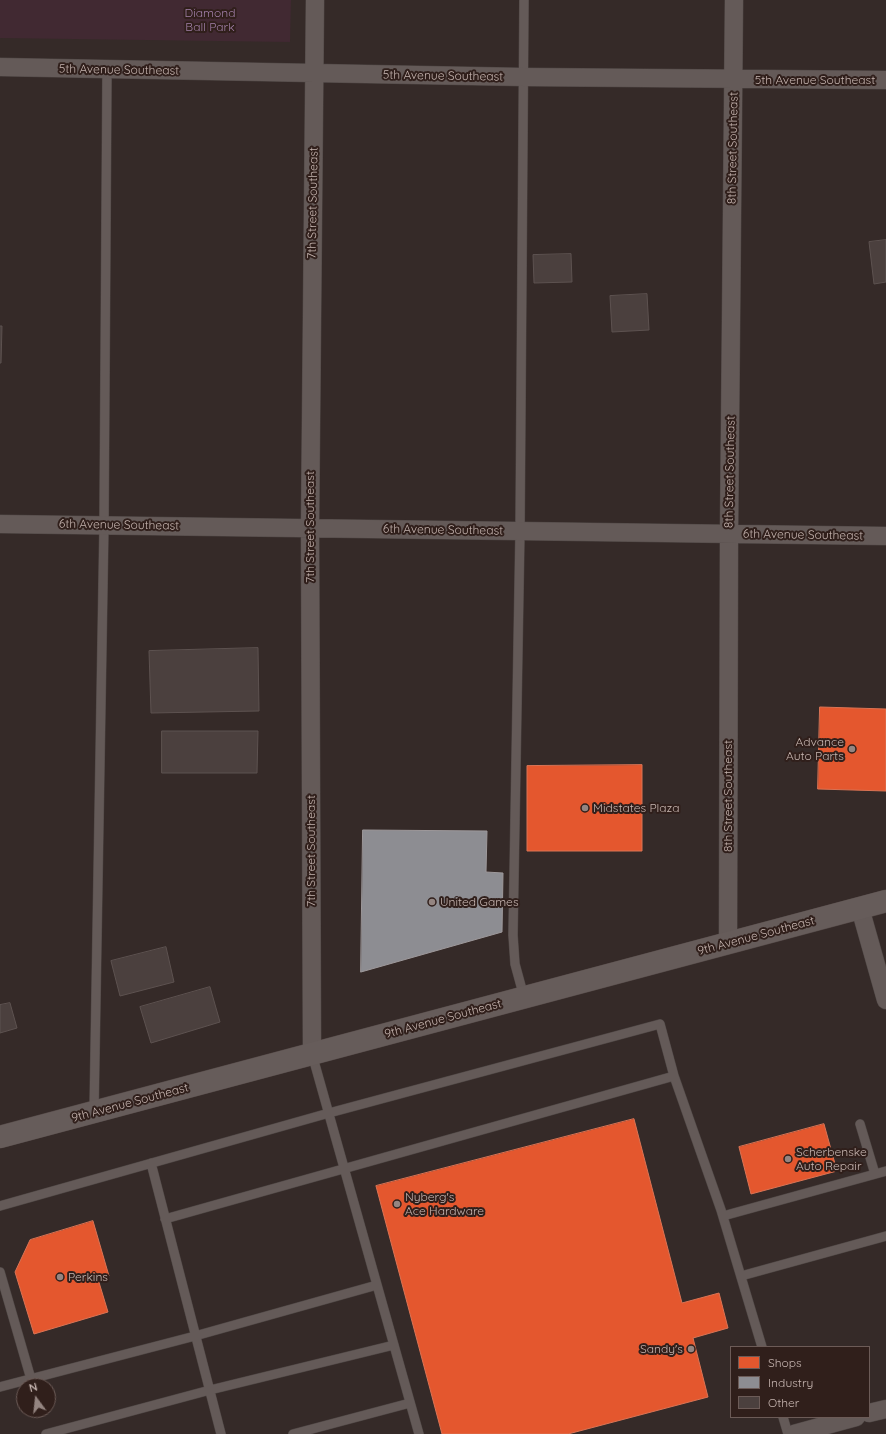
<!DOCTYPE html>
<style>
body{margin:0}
#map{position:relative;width:886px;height:1434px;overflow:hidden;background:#352a28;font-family:Quicksand,sans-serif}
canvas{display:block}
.legend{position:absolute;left:730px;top:1346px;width:140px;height:72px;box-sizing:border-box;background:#301f1b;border:1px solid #6c5b57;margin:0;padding:5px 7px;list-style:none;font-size:12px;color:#c7b6b1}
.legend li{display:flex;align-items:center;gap:8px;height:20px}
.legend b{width:20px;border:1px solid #6c5b57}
.north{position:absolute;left:16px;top:1378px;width:40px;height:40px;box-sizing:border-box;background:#301f1b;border:1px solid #6c5b57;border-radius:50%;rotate:345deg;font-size:11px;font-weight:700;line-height:16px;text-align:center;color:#c7b6b1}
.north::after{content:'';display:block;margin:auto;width:14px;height:18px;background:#948581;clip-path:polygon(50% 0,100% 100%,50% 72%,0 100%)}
</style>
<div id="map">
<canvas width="886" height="1434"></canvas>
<ul class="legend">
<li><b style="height:11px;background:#e4572e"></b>Shops</li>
<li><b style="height:11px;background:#8d8d92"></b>Industry</li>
<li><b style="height:11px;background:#4b403e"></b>Other</li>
</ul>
<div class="north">N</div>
</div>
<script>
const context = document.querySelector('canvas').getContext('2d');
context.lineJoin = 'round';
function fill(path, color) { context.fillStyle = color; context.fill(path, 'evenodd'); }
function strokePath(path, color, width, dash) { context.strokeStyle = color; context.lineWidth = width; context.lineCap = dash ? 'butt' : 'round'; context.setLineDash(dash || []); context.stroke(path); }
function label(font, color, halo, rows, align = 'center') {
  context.font = font + ' Quicksand,sans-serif'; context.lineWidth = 4; context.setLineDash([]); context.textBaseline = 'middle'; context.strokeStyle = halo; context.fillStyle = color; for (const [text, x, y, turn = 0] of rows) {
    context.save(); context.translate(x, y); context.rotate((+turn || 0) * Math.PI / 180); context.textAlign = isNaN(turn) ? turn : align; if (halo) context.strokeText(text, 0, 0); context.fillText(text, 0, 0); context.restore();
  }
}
fill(new Path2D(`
 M0,0H291L290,42L0,38Z`), '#412932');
const shops = new Path2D(`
 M820,707L886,709V791L818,789Z
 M642,765V851H527V766Z
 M634,1119L682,1303L719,1293L728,1328L693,1338L708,1397L568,1434H442L376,1186Z
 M824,1124L837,1171L751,1194L739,1147Z
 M93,1221L109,1276L98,1279L108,1312L34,1334L15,1272L30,1240Z`);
fill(shops, '#e4572e');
strokePath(shops, '#db7455', 1);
const industry = new Path2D(`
 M363,830L487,831L486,872L503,873L502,932L361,972Z`);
fill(industry, '#8d8d92');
strokePath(industry, '#9e999b', 1);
const building = new Path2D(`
 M886,240V282L874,284L869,242Z
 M571,254L572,282L534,283L533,255Z
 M647,294L649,330L612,332L610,296Z
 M0,326H2L1,363H0Z
 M258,648L259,711L151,713L149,651Z
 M162,731H258L257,773H162Z
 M166,947L174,982L120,996L111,961Z
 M210,987L220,1022L151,1043L140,1007Z
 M10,1003L17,1028L0,1033V1005Z`);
fill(building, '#4b403e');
strokePath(building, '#5d5250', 1);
const lane = new Path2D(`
 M524,0L520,531L513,935L515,964L524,997
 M312,1054L419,1434
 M674,1076L721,1210L762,1347
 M94,1112L104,525L107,69
 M860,1124L875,1174
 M151,1163L221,1434
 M0,1206L329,1113L660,1024L674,1076L165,1219
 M723,1216L886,1171
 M0,1272L31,1379
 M741,1276L886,1236
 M0,1387L195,1336L377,1285
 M783,1417L788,1434
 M46,1434L210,1390L394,1345
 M293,1434L410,1403`);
const street = new Path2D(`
 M0,67L523,77L886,80
 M0,524L886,536
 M860,908L886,1000
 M728,943L729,535L734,0
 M312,1054L310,528L315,0
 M869,1413L886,1409
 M794,1434L856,1417`);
const primary = new Path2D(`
 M0,1137L886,901`);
strokePath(lane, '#4e4644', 10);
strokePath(street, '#4e4644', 19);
strokePath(primary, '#524745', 23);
strokePath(lane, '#645a58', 9);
strokePath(street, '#645a58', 18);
strokePath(primary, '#665c5a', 22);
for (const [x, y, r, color] of [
 [852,749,4,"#948581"],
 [585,808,4,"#948581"],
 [432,902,4,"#948581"],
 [788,1159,4,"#948581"],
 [397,1204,4,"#948581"],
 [60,1277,4,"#948581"],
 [691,1349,4,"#948581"]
]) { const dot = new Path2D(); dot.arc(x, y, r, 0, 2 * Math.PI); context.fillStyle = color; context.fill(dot); strokePath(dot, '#301f1b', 1.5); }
label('12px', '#a17fa8', '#301f1b', [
 ["Diamond",210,13],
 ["Ball Park",210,27]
]);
label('12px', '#c7b6b1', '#301f1b', [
 ["5th Avenue Southeast",119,70,1],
 ["5th Avenue Southeast",443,76,1],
 ["5th Avenue Southeast",815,80],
 ["8th Street Southeast",733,148,-89],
 ["7th Street Southeast",313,203,-89],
 ["8th Street Southeast",730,472,-89],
 ["6th Avenue Southeast",119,525,1],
 ["7th Street Southeast",310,527,-90],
 ["6th Avenue Southeast",443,530,1],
 ["6th Avenue Southeast",803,535,1],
 ["8th Street Southeast",728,796,-90],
 ["7th Street Southeast",311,851,-90],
 ["9th Avenue Southeast",756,936,-15],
 ["9th Avenue Southeast",443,1019,-15],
 ["9th Avenue Southeast",130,1103,-15]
]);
label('12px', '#c7b6b1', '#301f1b', [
 ["Advance",844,742,"right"],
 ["Auto Parts",844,756,"right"],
 ["Midstates Plaza",593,808],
 ["United Games",440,902],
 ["Scherbenske",796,1152],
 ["Auto Repair",796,1166],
 ["Nyberg's",405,1197],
 ["Ace Hardware",405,1211],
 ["Perkins",68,1277],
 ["Sandy's",683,1349,"right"]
], 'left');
</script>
